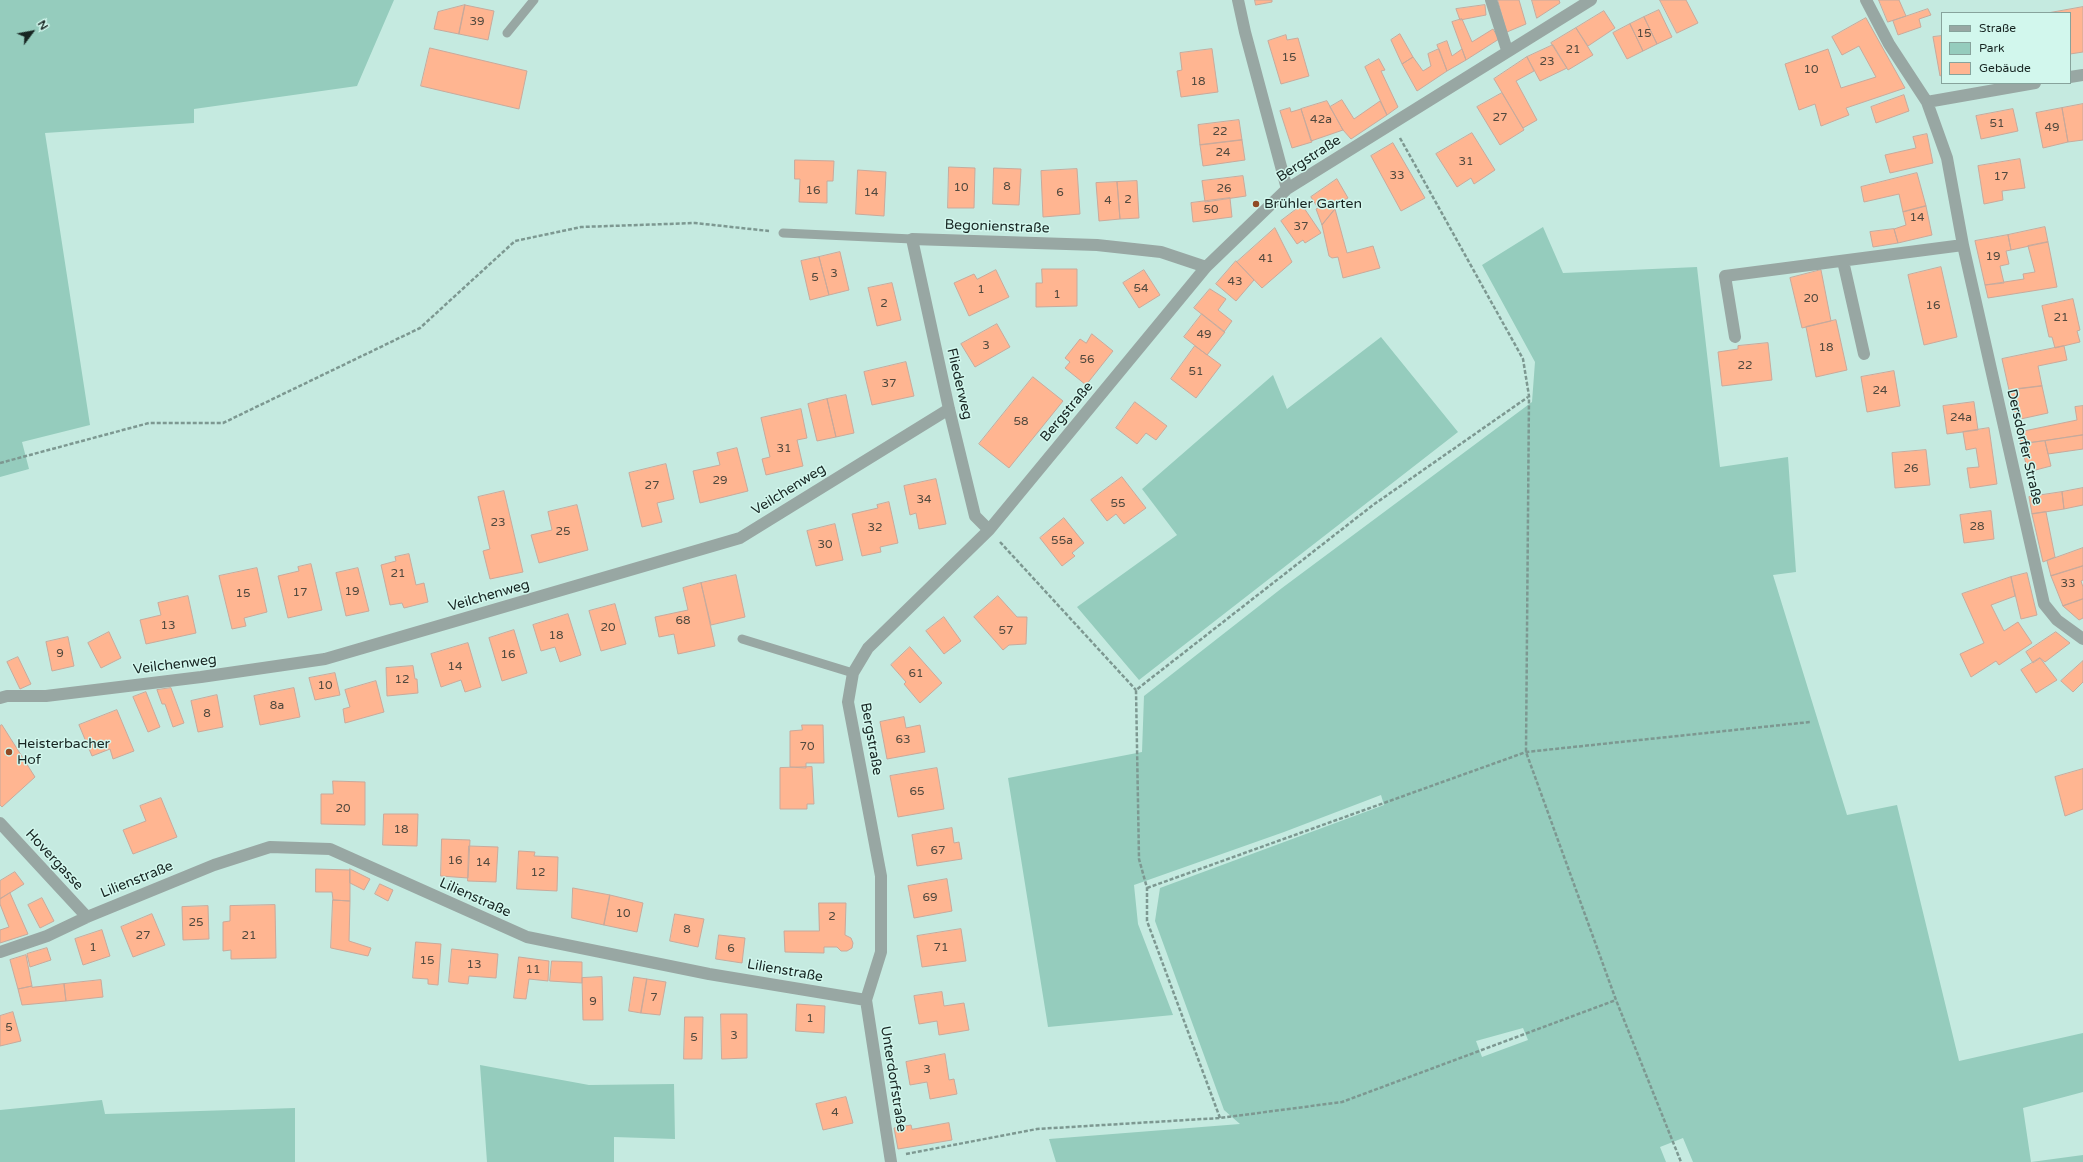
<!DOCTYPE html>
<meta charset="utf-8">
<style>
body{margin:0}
#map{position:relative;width:2083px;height:1162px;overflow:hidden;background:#c5eae0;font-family:"Varela Round",sans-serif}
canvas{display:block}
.legend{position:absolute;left:1941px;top:12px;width:130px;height:72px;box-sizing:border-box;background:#d2f7ed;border:1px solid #87a39c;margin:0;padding:5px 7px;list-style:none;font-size:12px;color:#172522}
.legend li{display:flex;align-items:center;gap:8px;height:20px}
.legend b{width:20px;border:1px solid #87a39c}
.north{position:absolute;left:12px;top:12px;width:40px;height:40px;-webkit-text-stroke:3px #d2f7ed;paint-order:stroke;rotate:58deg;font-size:11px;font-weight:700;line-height:16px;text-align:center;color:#172522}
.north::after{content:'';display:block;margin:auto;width:14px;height:18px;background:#172522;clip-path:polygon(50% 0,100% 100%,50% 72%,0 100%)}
</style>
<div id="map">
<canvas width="2083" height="1162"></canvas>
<ul class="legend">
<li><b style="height:5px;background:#98a7a3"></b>Straße</li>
<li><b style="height:11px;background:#95ccbd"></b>Park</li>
<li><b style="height:11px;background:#ffb591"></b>Gebäude</li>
</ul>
<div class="north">N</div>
</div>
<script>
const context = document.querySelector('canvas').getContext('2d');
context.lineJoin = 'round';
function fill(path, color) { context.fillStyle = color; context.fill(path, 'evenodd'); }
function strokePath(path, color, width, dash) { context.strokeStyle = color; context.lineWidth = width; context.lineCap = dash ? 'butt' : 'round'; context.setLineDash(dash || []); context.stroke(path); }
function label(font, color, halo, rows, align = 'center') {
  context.font = font + ' "Varela Round",sans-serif'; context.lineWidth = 3; context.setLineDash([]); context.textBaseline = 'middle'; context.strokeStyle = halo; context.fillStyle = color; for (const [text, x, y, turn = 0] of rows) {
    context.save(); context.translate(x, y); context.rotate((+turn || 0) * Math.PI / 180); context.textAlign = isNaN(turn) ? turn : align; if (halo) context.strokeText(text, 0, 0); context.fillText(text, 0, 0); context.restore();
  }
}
fill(new Path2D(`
 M0,0H394L357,86L194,109V123L45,133L90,425L22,442L29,469L0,477Z
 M1543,227L1563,273L1697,267L1720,467L1788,457L1796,572L1773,575L1847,815L1897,805L1959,1061L2083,1033V1092L2023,1108L2031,1162L2083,1155V1162H1693L1683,1138L1660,1147L1666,1162H1056L1049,1139L1240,1124L1224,1110L1155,921L1160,888L1384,805L1381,795L1284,832L1134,885L1138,924L1173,1015L1048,1027L1008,778L1142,752L1144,696L1282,588L1532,402L1535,362L1482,265ZM1523,1028L1528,1040L1482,1057L1476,1041Z
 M1381,337L1458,432L1139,680L1077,607L1177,535L1142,489L1273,375L1287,409Z
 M480,1065L589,1085L674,1084L675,1139L614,1137V1162H487Z
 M102,1100L105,1114L295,1108V1162H0V1110Z`), '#95ccbd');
const building = new Path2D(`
 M1255,0H1272V2L1256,5Z
 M1498,0H1519L1526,24L1507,32Z
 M1532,0H1559L1560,3L1537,18Z
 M1660,0H1686L1698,23L1677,33Z
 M1879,0H1899L1906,16L1888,22Z
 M465,5L459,34L434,29L438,12Z
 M465,5L494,11L488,40L459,34Z
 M1485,5L1486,15L1460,20L1456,9Z
 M2083,7V52L2070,54V13H2048Z
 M1928,9L1931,15L1919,19L1921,27L1898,35L1893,21Z
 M1659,10L1672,37L1657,44L1644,17Z
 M1604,11L1615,28L1588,46L1576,28Z
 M1644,17L1657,44L1643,51L1630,24Z
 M1866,18L1905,88L1846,108L1849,115L1821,126L1815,104L1799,110L1785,64L1828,49L1841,88L1876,77L1859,46L1842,55L1832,37Z
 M1462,19L1472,42L1493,29L1499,39L1466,60L1452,22Z
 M1630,24L1643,51L1627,59L1613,33Z
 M1576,28L1593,55L1568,70L1551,43Z
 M1400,34L1413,57L1402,64L1391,40Z
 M1286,35L1287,40L1298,38L1309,76L1281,84L1268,41Z
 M1942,36V75L1940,76L1933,37Z
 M1447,41L1452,56L1462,49L1466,60L1447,71L1437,45Z
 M1553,45L1567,68L1540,81L1527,57Z
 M430,48L527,71L519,109L421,86Z
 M1212,49L1218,92L1181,97L1177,71L1182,70L1180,53Z
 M1439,49L1447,71L1417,91L1402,64L1413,57L1423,71L1431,66L1428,54Z
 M1527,57L1534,71L1516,81L1537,120L1523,128L1494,79Z
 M1379,59L1385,70L1381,71L1398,107L1387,115L1365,67Z
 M1502,93L1524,130L1500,145L1477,107Z
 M1904,95L1909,111L1876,123L1871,107Z
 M1342,100L1354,119L1380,101L1387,115L1351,139L1343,130L1330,107Z
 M1327,101L1343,130L1311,141L1301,109Z
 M2083,104V140L2068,142L2062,108Z
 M1290,108L1291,112L1301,109L1312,142L1292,148L1280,111Z
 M2062,108L2068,142L2043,148L2036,113Z
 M2013,109L2018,131L1981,139L1976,116Z
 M1239,120L1242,140L1200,145L1198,125Z
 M1472,133L1495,170L1474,184L1471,178L1457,187L1436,154Z
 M1927,134L1933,163L1890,173L1885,155L1916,148L1913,137Z
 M1242,140L1245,160L1203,166L1200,145Z
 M1393,143L1425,198L1401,211L1371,156Z
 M2020,159L2025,188L2002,191L2003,200L1984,204L1978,166Z
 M795,160L834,161L833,181H827V203L799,202L800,179H795Z
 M949,167L975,168L974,208H948Z
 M994,168L1021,169L1019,205L993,204Z
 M1077,169L1080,214L1043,217L1041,171Z
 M858,170L886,172L884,216L856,214Z
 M1917,173L1926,206L1903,212L1899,194L1864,202L1861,187Z
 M1243,176L1246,196L1205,202L1202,181Z
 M1337,179L1348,198L1333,206L1335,209L1322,225L1316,209L1318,208L1311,197Z
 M1137,181L1139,218L1120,219L1117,182Z
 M1117,182L1120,219L1099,221L1096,183Z
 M1230,198L1232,217L1193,222L1191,203Z
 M1302,205L1321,233L1305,243L1303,240L1297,244L1281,221Z
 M1926,206L1932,235L1898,243L1894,229L1906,225L1903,212Z
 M1335,209L1347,253L1373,246L1380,268L1343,278L1338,257L1332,258L1329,256L1322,225Z
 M2045,227L2048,242L2011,250L2008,235Z
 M1275,228L1292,262L1262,288L1237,262Z
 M1894,229L1898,243L1873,247L1870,232Z
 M2008,235L2011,250L2006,251L2009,264L2000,266L2004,283L1985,285L1975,241Z
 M2048,242L2057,287L1988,298L1985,285L2024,279L2023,274L2035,272L2028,246Z
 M840,252L849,290L829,295L819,257Z
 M819,257L829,295L810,300L801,261Z
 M1236,261L1254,280L1236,301L1216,284Z
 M1941,267L1957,337L1924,345L1908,275Z
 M1042,269H1077V306L1036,307V283H1042Z
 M996,270L1009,297L969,316L954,283L974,274L977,279Z
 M1144,270L1160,295L1139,308L1123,283Z
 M1821,270L1831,321L1802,328L1790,278Z
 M892,283L901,320L877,326L868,288Z
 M1210,289L1226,299L1218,310L1232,321L1224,332L1194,308Z
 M2073,299L2080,330L2077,331L2080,342L2055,348L2052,337H2049L2042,306Z
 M1202,314L1225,332L1207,355L1184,337Z
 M1836,320L1847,370L1816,377L1806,327Z
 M997,324L1010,347L975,367L961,344Z
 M1092,334L1113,351L1086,385L1065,368L1070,362L1065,358L1080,339L1086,343Z
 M1768,343L1772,380L1722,386L1718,352L1738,349V346Z
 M1195,346L1221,365L1196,398L1171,379Z
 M2064,346L2067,360L2038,366L2042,386L2009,390L2002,359Z
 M906,362L914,396L872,405L864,372Z
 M1894,371L1900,406L1867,412L1861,377Z
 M1033,377L1063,401L1009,468L979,444Z
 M2042,386L2048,413L2016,420L2009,390Z
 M846,395L854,433L836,437L827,399Z
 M827,399L836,437L817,441L808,404Z
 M1135,402L1167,426L1156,440L1146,433L1137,444L1116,428Z
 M1974,402L1978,430L1947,434L1943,406Z
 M2083,406V435L2021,444L2019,432L2077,420L2075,407Z
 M801,409L807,438L797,440L803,466L766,475L762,459L770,457L761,418Z
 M1989,428L1997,484L1970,488L1967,468L1979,467L1976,448L1966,450L1963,432Z
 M2083,435V449L2048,454L2045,441Z
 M2045,441L2051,466L2028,472L2021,444Z
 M737,448L748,491L700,503L693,471L720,465L717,453Z
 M1926,450L1930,485L1895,488L1892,453Z
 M666,464L674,499L657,503L662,522L642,527L629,473Z
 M1122,477L1146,508L1124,524L1116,514L1107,521L1091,500Z
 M936,479L946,524L919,529L916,513L910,515L904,486Z
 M2083,488V505L2064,509L2062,492Z
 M504,491L523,572L490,579L483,551L490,549L478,497Z
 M2062,492L2064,509L2032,514L2029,497Z
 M889,502L898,543L880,547L881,552L862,556L852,514L878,508L877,505Z
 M577,505L588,550L539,563L531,535L552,530L548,512Z
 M1991,511L1994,539L1964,543L1960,515Z
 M2046,512L2055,557L2043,562L2032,514Z
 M1064,518L1084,543L1072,553L1075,556L1062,566L1040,538Z
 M835,524L843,560L816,566L807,531Z
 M2083,548V566L2051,576L2047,561Z
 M409,554L416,585L424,583L428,602L404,608L402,603L390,605L381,565L396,561L395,557Z
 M311,564L322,610L288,618L278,576L299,571L298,567Z
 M2083,566V580L2081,581L2083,587V599L2063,606L2051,576Z
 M257,568L267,612L244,618L246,626L232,629L219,576Z
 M358,568L369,611L346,616L336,573Z
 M2027,573L2037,615L2021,619L2011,577Z
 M736,575L745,617L711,625L701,583Z
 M2011,577L2015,596L1991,605L2004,631L2018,622L2032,643L1999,665L1996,661L1971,677L1960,654L1984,643L1962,594Z
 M701,583L715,646L678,654L674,634L659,637L655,617L688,610L683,588Z
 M188,596L196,633L146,644L140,620L161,615L158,603Z
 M998,596L1017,617H1027L1026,644L1009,645L1003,650L974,617Z
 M2083,599V618L2079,620L2063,606Z
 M615,604L626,644L601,651L589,611Z
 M568,614L581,655L560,662L555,647L541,651L533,625Z
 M944,617L961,641L944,654L926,631Z
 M514,630L527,673L502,681L489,638Z
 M109,632L121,658L101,668L88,643Z
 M2056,632L2070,643L2045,662L2040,658L2033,663L2026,652Z
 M68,637L74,666L52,671L46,642Z
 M468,643L481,687L465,692L461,680L441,687L431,654Z
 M910,647L942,683L920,703L904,684L906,682L891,665Z
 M18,657L31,684L20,689L7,662Z
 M2040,658L2057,680L2036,693L2021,670Z
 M2083,661V682L2073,692L2061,681Z
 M413,666L415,679H417L418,693L387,696L386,668Z
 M335,673L340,695L315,700L309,678Z
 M376,681L384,712L345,723L343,709L350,707L345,690Z
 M171,688L184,723L173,727L165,704H162L157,690Z
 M294,688L300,717L260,725L254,696Z
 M146,692L160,727L148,732L133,697Z
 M217,695L223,727L198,732L191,701Z
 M117,710L134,751L113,759L110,749L92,756L79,725Z
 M904,717L906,728L920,725L925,752L887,759L880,722Z
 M2,725L35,777L2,807L0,805V726Z
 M802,725H823L824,763H806V768L790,767V731L802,730Z
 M812,767L814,804H807V809H780V768Z
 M937,768L944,809L898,817L890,776Z
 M2083,769V809L2065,816L2055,777Z
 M333,781L365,782V825L321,824V794H333Z
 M161,798L177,837L133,854L123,830L146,821L140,806Z
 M384,814H418L417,846L383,845Z
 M952,828L954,843L959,842L962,859L917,866L912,835Z
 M442,839L470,840L468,878L441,876Z
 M469,846L498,847L496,882L468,881Z
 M519,851L535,852L534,856L558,857L557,891L517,889Z
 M316,869L350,870V901L333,900L332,892H316Z
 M350,869L370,879L364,890L350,883Z
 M15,872L24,884L0,899V881Z
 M947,879L952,911L914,918L908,886Z
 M380,884L393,890L388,901L375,894Z
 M573,888L610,895L604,925L572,918Z
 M10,893L28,934L0,943V930L9,927L0,904V899Z
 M610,895L643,903L637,932L604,925Z
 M42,898L54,921L40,928L28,905Z
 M333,900L350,901L349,941L371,948L368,956L331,948Z
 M819,903H846L845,935L851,938L853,943L852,948L847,951H841L837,947H824V953L785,952L784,931H819Z
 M275,905L276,958L231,959V950L223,951V922L230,921V906Z
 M208,906L209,939L183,940L182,907Z
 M152,914L165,945L133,957L121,927Z
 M675,914L704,919L698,947L670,941Z
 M961,929L966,961L922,967L917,936Z
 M102,930L110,956L83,965L75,939Z
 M719,935L745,938L742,963L716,959Z
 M416,942L441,944L438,985L428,984V979L413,978Z
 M47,948L51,960L30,967L27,954Z
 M452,949L498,954L496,978L469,976L468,984L449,982Z
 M26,955L32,986L18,989L10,960Z
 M519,957L549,961L548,981L529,979L526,999L514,998Z
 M552,961L582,962V983L550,981Z
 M602,977L603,1020H583L582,978Z
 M634,977L647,979L641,1013L629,1011Z
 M647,979L666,982L660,1015L641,1013Z
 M101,980L103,997L66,1001L64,984Z
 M64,984L66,1001L22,1005L18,989L32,986V987Z
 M942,992L944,1006L964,1003L969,1030L939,1035L937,1021L919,1024L914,996Z
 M797,1004L825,1006L824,1033L796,1031Z
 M13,1012L21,1041L0,1046V1016Z
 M721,1014H747V1058L722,1059Z
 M685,1017H703L702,1059H684Z
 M945,1054L949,1080L954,1079L957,1094L930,1099L927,1082L910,1085L906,1062Z
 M846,1097L853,1123L823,1130L816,1104Z
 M949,1123L952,1140L898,1149L894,1128L911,1125L912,1129Z`);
fill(building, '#ffb591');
strokePath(building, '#c8a99b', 1);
strokePath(new Path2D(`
 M1400,138L1523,359L1529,396L1526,752L1616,1000L1681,1162
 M0,463L149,423H223L420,328L515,241L581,227L695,223L769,231
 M1000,542L1136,690
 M1147,888L1526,752L1810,722
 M1220,1118L1147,921V888L1139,859L1136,690L1373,505L1528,397
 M906,1154L1037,1129L1220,1118L1342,1102L1616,1000`), '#7d9891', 2.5, [4, 2]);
strokePath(new Path2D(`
 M507,33L534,0
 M783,233L912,239
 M742,639L853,673`), '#98a7a3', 9);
strokePath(new Path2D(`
 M1238,0L1245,32L1287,189
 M1491,0L1507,50
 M1866,0L1889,44L1927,102L1947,158L1963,245L2044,604L2057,620L2083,639
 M2070,77L2083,75
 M1927,102L2035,83
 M1843,261L1864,354
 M1735,337L1725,276L1963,245
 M989,530L975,516L949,409L912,239L1097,245L1161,252L1206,267
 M0,698L7,696H46L201,677L325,659L740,538L949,409
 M0,823L87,917
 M0,952L47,936L87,917L214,865L270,847L330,849L527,937L709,974L866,1000
 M891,1162L866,1000L881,952V876L848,702L853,673L868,648L989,530L1206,267L1287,189L1591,0`), '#98a7a3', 12);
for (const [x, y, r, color] of [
 [1256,204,4,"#904a24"],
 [9,752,4,"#904a24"]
]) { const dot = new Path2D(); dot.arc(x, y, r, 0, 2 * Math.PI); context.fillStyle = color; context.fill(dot); strokePath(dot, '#d2f7ed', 1.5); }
label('12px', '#51493e', null, [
 ["39",477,22],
 ["15",1644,34],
 ["21",1573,50],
 ["15",1289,58],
 ["23",1547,62],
 ["10",1811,70],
 ["18",1198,82],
 ["27",1500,118],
 ["42a",1321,120],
 ["51",1997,124],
 ["49",2052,128],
 ["22",1220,132],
 ["24",1223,153],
 ["31",1466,162],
 ["33",1397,176],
 ["17",2001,177],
 ["8",1007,187],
 ["10",961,188],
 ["26",1224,189],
 ["16",813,191],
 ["14",871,193],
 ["6",1060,193],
 ["2",1128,200],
 ["4",1108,201],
 ["50",1211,210],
 ["14",1917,218],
 ["37",1301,227],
 ["19",1993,257],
 ["41",1266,259],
 ["3",834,274],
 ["5",815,278],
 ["43",1235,282],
 ["54",1141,289],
 ["1",981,290],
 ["1",1057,295],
 ["20",1811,299],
 ["2",884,304],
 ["16",1933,306],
 ["21",2061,318],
 ["49",1204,335],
 ["3",986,346],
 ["18",1826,348],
 ["56",1087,360],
 ["22",1745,366],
 ["51",1196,372],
 ["37",889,384],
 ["24",1880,391],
 ["24a",1961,418],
 ["58",1021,422],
 ["31",784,449],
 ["26",1911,469],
 ["29",720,481],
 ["27",652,486],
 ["34",924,500],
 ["55",1118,504],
 ["23",498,523],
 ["28",1977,527],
 ["32",875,528],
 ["25",563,532],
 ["55a",1062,541],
 ["30",825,545],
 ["21",398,574],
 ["33",2068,584],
 ["19",352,592],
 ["17",300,593],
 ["15",243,594],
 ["68",683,621],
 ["13",168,626],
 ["20",608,628],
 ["57",1006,631],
 ["18",556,636],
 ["9",60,654],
 ["16",508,655],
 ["14",455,667],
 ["61",916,674],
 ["12",402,680],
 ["10",325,686],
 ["8a",277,706],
 ["8",207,714],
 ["63",903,740],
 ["70",807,747],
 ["65",917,792],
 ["20",343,809],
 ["18",401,830],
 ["67",938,851],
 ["16",455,861],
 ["14",483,863],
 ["12",538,873],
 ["69",930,898],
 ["10",623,914],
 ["2",832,917],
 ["25",196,923],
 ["8",687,930],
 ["27",143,936],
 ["21",249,936],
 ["1",93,948],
 ["71",941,948],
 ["6",731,949],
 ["15",427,961],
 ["13",474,965],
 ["11",533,970],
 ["7",654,998],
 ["9",593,1002],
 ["1",810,1019],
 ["5",9,1028],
 ["3",734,1036],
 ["5",694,1038],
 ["3",927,1070],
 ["4",835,1113]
]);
label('14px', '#172522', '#d2f7ed', [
 ["Bergstraße",1309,159,-33],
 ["Begonienstraße",997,227,2],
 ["Fliederweg",959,384,77],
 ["Bergstraße",1067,412,-50],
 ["Dersdorfer Straße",2024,447,77],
 ["Veilchenweg",789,490,-32],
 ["Veilchenweg",489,596,-16],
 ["Veilchenweg",175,665,-7],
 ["Bergstraße",871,739,80],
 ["Hovergasse",54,860,47],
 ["Lilienstraße",137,880,-22],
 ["Lilienstraße",475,898,24],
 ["Lilienstraße",785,971,10],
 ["Unterdorfstraße",893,1079,81]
]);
label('14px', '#172522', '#d2f7ed', [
 ["Brühler Garten",1264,204],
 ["Heisterbacher",17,744],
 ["Hof",17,760]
], 'left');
</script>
